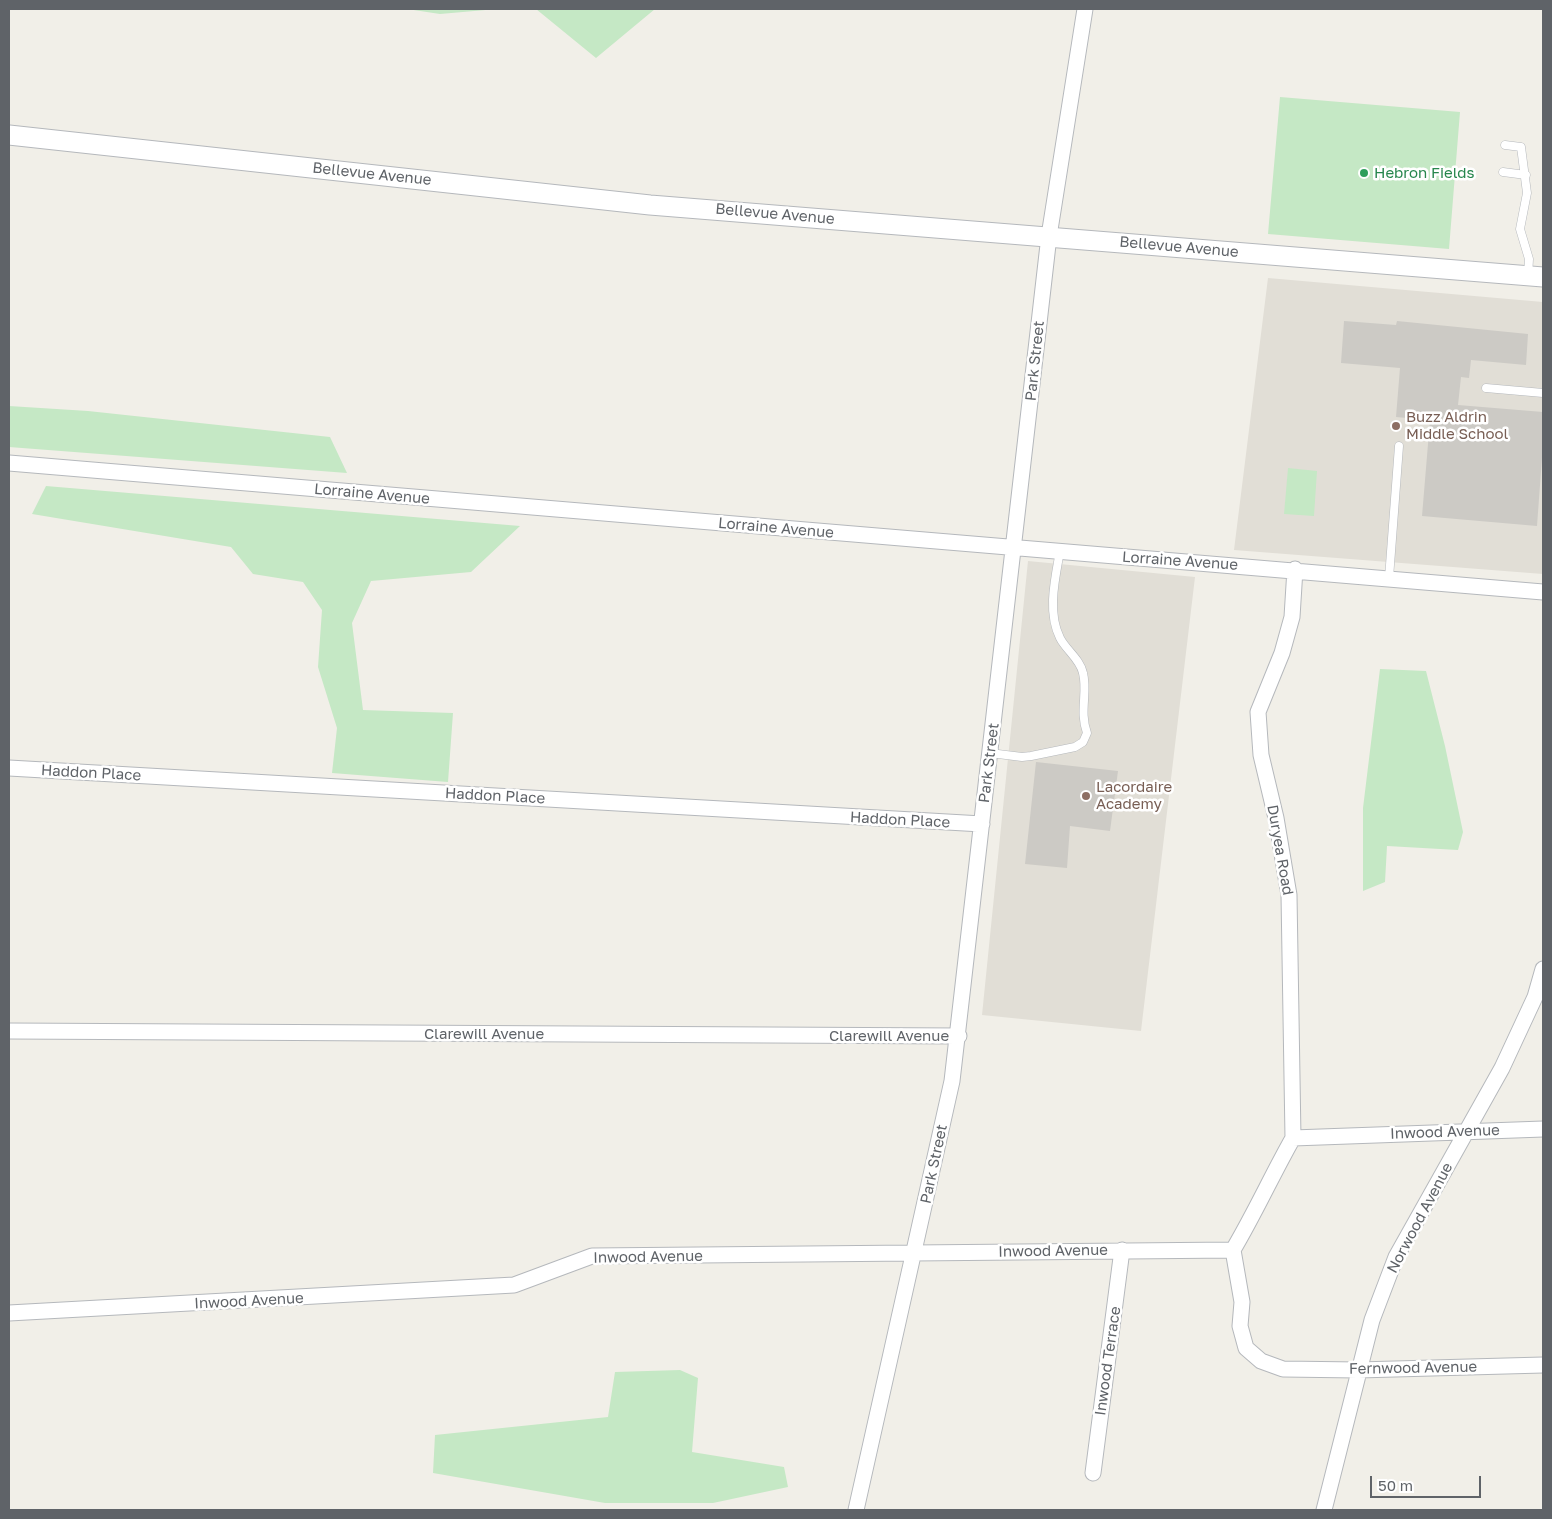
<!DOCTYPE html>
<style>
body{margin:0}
#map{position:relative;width:1552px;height:1519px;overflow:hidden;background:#f1efe8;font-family:"Golos Text",sans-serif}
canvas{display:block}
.frame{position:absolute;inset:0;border:10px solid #5f6368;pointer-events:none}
.scale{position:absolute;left:1370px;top:1476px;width:111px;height:22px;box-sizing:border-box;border:2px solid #5f6368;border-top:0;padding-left:6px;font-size:15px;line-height:18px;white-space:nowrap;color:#5f6368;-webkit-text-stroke:4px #fff;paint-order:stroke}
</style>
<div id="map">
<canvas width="1552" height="1519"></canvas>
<div class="frame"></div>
<div class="scale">50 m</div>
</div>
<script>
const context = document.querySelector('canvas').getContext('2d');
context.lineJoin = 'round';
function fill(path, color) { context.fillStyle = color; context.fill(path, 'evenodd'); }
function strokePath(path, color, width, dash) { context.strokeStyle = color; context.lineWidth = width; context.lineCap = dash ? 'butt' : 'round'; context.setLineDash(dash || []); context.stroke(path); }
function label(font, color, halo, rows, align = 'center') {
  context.font = font + ' "Golos Text",sans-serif'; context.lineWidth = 5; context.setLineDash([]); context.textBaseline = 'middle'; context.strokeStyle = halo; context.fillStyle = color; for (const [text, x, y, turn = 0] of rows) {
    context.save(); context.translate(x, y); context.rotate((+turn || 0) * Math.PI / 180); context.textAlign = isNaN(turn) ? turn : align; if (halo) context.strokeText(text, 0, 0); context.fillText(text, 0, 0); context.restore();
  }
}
fill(new Path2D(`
 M1268,278L1543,302V574L1234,550Z
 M1028,561L1195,577L1141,1031L982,1015Z`), '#e1ded6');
fill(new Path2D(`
 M407,9H497L440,14Z
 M536,9H655L596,58Z
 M1280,97L1460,112L1449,249L1268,234Z
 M9,406L88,411L330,437L347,473L9,447Z
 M1288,468L1317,471L1314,516L1284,514Z
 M46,486L520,526L471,572L371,581L352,623L363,710L453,713L448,782L332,773L337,728L318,667L322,610L303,582L253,574L231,547L32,514Z
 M1380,669L1426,671L1445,746L1463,832L1458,850L1387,846L1385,882L1363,891V808Z
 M680,1370L698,1378L692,1452L784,1467L788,1487L713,1503H605L433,1473L435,1435L608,1417L615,1372Z`), '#c5e8c5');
fill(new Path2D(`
 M1344,321L1396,325L1397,321L1528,334L1526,365L1471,360L1469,378L1461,377L1458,405L1543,412V444L1537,526L1422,516L1430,420L1396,417L1400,368L1341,363Z
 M1036,762L1118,771L1110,831L1070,826L1067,868L1025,864Z`), '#cccac5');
const service = new Path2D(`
 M1505,145L1521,147L1527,193L1520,229L1529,259L1528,276
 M1503,172L1526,175
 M1486,388L1543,393
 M1389,578L1399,446
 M990,753L1022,757L1031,756L1075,747L1083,742L1087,733C1079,711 1088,693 1083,673C1080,659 1066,650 1060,638C1047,612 1055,579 1060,551`);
const minor = new Path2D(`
 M9,463L1543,592
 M9,768L982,824
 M9,1031L959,1036
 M1543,1129L1293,1138C1272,1175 1255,1213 1233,1250L1242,1302L1240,1326L1246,1348L1261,1361L1283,1369L1358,1370L1543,1365
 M1293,1138L1289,895L1276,818L1261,755L1258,712L1282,653L1292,617L1295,569
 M9,1313L514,1285L592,1256L1233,1250
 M1093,1473L1122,1250
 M856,1510L952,1081L1049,236L1085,9
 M1324,1510L1372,1320L1396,1257L1502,1068L1535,997L1543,969`);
const tertiary = new Path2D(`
 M9,135L650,205L1543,277`);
strokePath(service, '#b5b8bc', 9);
strokePath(minor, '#b5b8bc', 17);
strokePath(tertiary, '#b5b8bc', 21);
strokePath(service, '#fff', 8);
strokePath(minor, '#fff', 15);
strokePath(tertiary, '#fff', 19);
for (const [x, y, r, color] of [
 [1364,173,5,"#2e9e5b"],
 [1396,426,5,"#8d6e63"],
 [1086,796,5,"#8d6e63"]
]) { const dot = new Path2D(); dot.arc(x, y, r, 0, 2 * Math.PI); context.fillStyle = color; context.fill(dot); strokePath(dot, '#fff', 2); }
label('15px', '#27864d', '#fff', [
 ["Hebron Fields",1374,173]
], 'left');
label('15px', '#5f6368', '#fff', [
 ["Bellevue Avenue",372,174,6],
 ["Bellevue Avenue",775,214,5],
 ["Bellevue Avenue",1179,247,5],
 ["Park Street",1035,361,-84],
 ["Lorraine Avenue",372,494,5],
 ["Lorraine Avenue",776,528,5],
 ["Lorraine Avenue",1180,561,4],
 ["Park Street",989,763,-83],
 ["Haddon Place",91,773,3],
 ["Haddon Place",495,796,3],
 ["Haddon Place",900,820,3],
 ["Duryea Road",1280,850,80],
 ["Clarewill Avenue",484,1034],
 ["Clarewill Avenue",889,1036],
 ["Inwood Avenue",1445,1132,-2],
 ["Park Street",934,1164,-78],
 ["Norwood Avenue",1420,1218,-62],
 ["Inwood Avenue",1053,1251,-1],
 ["Inwood Avenue",648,1257,-1],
 ["Inwood Avenue",249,1301,-3],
 ["Inwood Terrace",1108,1361,-82],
 ["Fernwood Avenue",1413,1368,-1]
]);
label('15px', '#785e54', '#fff', [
 ["Buzz Aldrin",1406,417],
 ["Middle School",1406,434],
 ["Lacordaire",1096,787],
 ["Academy",1096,804]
], 'left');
</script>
